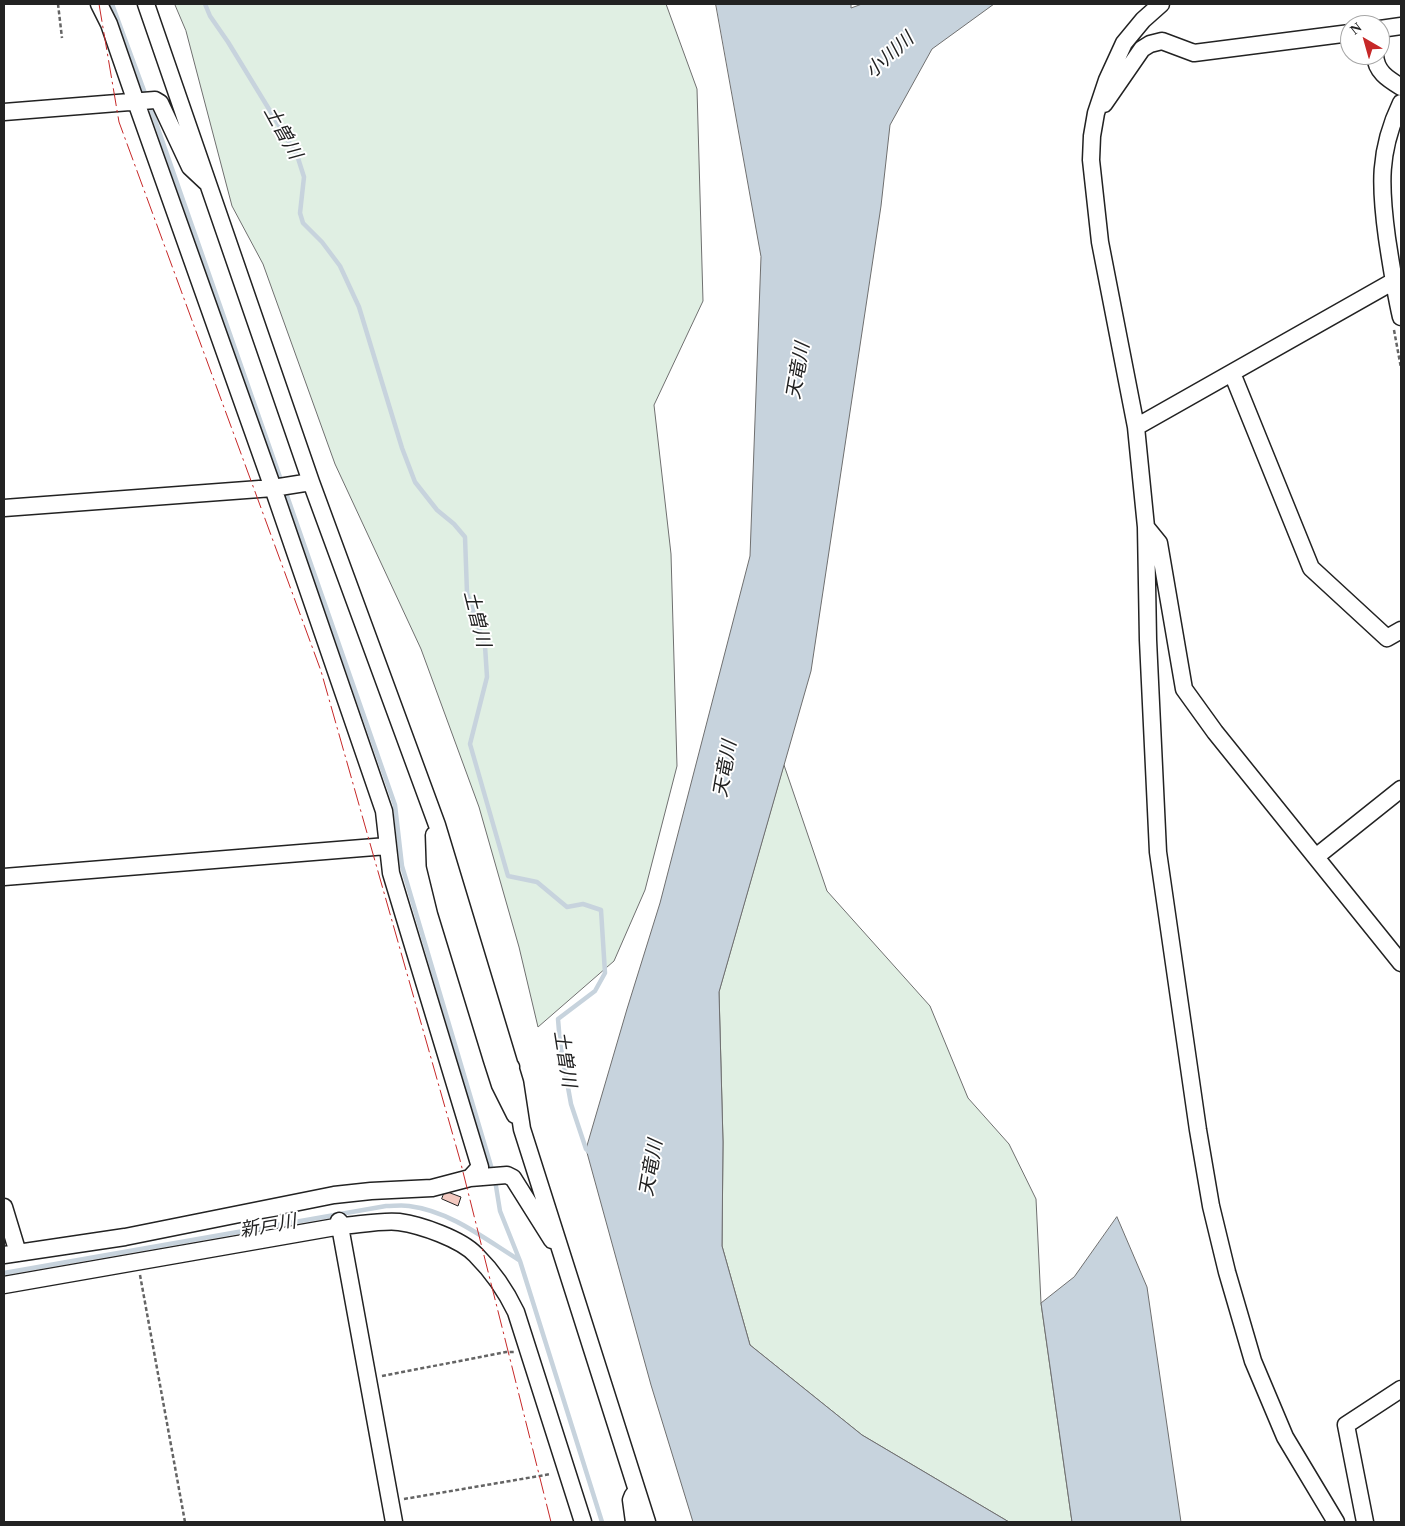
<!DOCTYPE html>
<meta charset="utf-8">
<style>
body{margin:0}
#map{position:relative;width:1405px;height:1526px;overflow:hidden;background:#fff;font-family:"Times New Roman",serif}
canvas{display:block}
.frame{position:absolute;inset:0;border:5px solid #222;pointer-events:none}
.north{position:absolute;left:1340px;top:15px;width:50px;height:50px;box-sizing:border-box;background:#fff;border:1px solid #a7a7a7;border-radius:50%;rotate:322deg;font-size:14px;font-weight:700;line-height:20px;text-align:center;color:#222}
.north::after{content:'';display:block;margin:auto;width:18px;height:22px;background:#c62828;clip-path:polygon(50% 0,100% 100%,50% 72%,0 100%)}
</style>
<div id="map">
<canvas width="1405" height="1526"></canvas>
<div class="frame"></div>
<div class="north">N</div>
</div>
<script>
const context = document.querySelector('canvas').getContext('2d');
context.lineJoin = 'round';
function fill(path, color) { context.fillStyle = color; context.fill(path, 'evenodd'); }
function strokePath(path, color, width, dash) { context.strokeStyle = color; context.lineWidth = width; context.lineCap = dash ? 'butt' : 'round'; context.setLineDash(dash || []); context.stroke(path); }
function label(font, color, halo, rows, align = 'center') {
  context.font = font + ' "Times New Roman","Noto Sans JP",serif'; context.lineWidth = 4; context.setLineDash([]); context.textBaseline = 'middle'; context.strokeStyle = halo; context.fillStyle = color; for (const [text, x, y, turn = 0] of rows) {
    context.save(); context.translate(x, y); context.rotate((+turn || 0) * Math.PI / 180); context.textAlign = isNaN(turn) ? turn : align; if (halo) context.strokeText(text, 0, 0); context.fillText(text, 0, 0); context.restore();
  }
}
const green = new Path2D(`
 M175,4H666L697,89L703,301L654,405L671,554L677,766L645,890L614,961L538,1027L519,947L479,807L421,649L335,464L263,264L232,206L186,31Z
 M784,765L827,891L930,1006L968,1098L1009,1144L1036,1199L1041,1303L1072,1522H1009L862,1435L750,1345L722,1246L723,1142L719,992Z`);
fill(green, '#e0efe3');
strokePath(green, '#6f6f6f', 1);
const water = new Path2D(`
 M716,4H851V8L862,4H994L932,49L890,125L881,206L811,671L719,992L723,1142L722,1246L750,1345L862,1435L1009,1522H693L651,1385L586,1149L627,1009L660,903L750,556L761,257Z
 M1117,1217L1147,1287L1181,1522H1072L1041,1303L1074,1277Z`);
fill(water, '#c7d3dd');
strokePath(water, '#6f6f6f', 1);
strokePath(new Path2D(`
 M112,4L146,96
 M205,4L210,16L228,42L297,155L304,177L300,213L303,223L322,242L340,266L359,307L402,448L415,482L437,510L454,524L465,537L467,593L485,646L487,677L470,744L508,876L537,882L567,907L583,904L601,910L605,973L595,991L558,1019L560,1043L571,1104L586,1149L589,1152
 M149,103L282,483
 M285,490L395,805L402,866L493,1173
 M495,1180L500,1211L520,1261L602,1522
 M4,1273L386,1206C394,1206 402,1205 409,1206C450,1211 485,1239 519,1260`), '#c7d3dd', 4.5);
const building = new Path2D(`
 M445,1191L461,1197L458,1206L442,1199Z`);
fill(building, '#f3c9c0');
strokePath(building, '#222', 1);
const minor = new Path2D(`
 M99,4L109,24L136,102L273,488L384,811L391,873L480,1167L470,1178
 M146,4L311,482L437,825L515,1083L522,1129L647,1522
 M1161,4L1143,20L1124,43L1107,80L1096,113L1092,136L1091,160L1100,242L1136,427L1146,527L1148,640L1158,852L1198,1130L1211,1206L1227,1272L1253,1361L1285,1437L1336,1522
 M1380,29L1401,26
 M1375,55C1376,72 1388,79 1401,87
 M1401,103C1378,151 1380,187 1387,238C1391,264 1395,291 1401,317
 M1104,104L1142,49L1150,44L1162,41L1194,53L1350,33
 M4,112L155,100L160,103L190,167L206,182
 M1232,373L1311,568L1387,638L1401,630
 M1136,427L1401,277
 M4,508L273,488L311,482
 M1146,527L1159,543L1184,689L1215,732L1401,963
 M434,835L435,865L446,910L491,1057L511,1067
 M1317,856L1401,789
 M4,877L387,846
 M491,1057L500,1085L515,1115
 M4,1207L18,1253
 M339,1221L394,1522
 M4,1255L125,1237L334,1195L371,1191L432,1188L470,1178L507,1175L513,1178L552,1240
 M4,1285L341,1226C357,1225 383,1220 399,1222C421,1225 461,1239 476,1255C493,1272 506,1291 516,1312L583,1522
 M633,1495L631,1500L634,1522
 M1365,1522L1346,1425L1401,1389`);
strokePath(minor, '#222', 19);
strokePath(new Path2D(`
 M58,4L62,38
 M1394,330L1401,368
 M140,1275L185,1522
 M382,1376L506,1352H514
 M404,1499L551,1474`), '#646464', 2.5, [4, 2.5]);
strokePath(minor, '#fff', 16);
strokePath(new Path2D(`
 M99,4L119,122L321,671L460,1160L551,1522`), '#c62828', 1, [18, 4, 2.5, 4]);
label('italic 19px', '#222', '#fff', [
 ["小川川",890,56,-42],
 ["土曽川",282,133,61],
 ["天竜川",799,371,-80],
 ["土曽川",476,619,76],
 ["天竜川",726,769,-80],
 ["土曽川",564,1059,81],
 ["天竜川",652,1168,-80],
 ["新戸川",268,1227,-10]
]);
</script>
